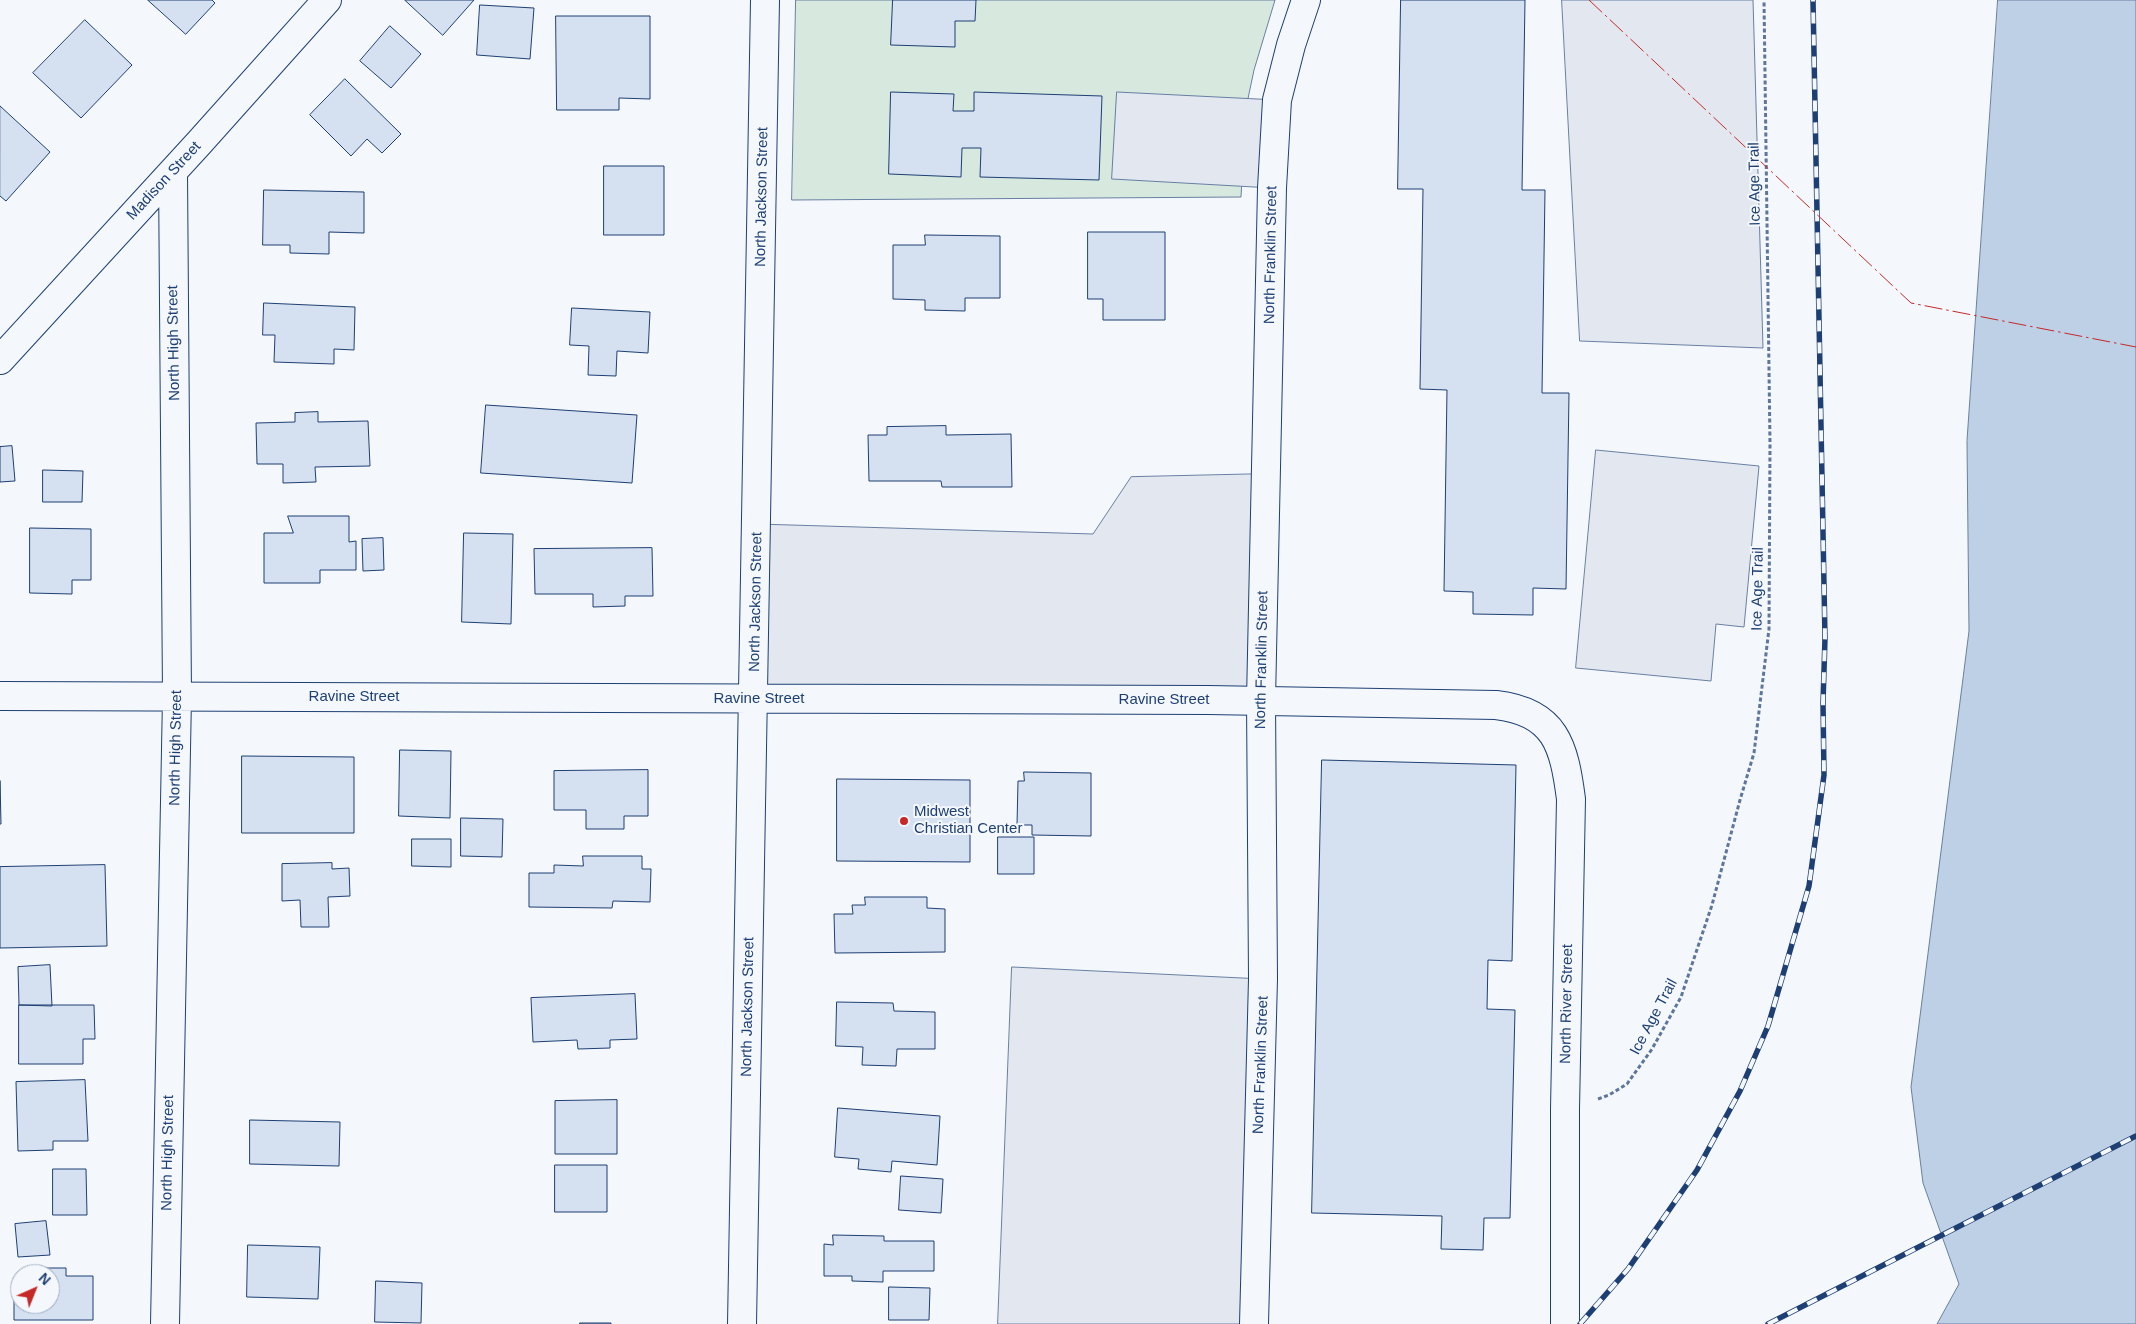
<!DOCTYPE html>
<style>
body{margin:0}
#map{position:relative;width:2136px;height:1324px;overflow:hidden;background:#f4f7fb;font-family:Helvetica,sans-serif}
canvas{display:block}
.north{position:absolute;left:10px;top:1264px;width:50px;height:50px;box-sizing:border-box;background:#f4f7fb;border:1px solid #9eadc5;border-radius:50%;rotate:44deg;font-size:14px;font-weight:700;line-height:20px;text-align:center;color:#1d3f73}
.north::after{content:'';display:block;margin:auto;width:18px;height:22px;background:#c62828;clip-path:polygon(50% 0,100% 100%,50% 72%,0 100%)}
</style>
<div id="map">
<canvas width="2136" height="1324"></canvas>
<div class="north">N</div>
</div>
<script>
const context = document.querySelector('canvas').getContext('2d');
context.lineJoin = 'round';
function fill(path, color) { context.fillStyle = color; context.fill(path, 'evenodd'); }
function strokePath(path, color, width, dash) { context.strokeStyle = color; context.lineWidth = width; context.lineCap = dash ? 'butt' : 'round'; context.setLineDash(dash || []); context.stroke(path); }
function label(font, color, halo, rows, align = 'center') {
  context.font = font + ' Helvetica,sans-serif'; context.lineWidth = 4; context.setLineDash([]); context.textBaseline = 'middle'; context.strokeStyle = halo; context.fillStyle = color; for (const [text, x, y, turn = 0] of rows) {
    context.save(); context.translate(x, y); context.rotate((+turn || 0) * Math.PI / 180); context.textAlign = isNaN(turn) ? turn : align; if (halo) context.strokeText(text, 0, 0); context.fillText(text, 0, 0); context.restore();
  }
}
const green = new Path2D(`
 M796,0H1275L1254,70L1246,108L1241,197L792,200Z`);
fill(green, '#d7e8df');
strokePath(green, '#687fa3', 1);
const parking = new Path2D(`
 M1562,0H1753L1763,348L1580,341Z
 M1117,92L1277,100L1272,188L1112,179Z
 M1596,450L1759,466L1744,627L1716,624L1711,681L1576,668Z
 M1266,474L1261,700L754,698L757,524L1093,534L1131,477Z
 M1012,967L1263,979L1254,1324H998Z`);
fill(parking, '#e3e8f0');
strokePath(parking, '#687fa3', 1);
const water = new Path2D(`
 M1998,0H2136V1324H1937L1959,1284L1923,1183L1911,1087L1969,631L1967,441Z`);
fill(water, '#bed0e5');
strokePath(water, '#687fa3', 1);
const building = new Path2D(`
 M148,0H212L215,3L186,34Z
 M405,0H474L443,35Z
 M893,0H976L975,21H955V47L891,45Z
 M1401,0H1525L1522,190H1545L1542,393H1569L1566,589L1533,588V615L1473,614V592L1444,591L1447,390L1420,389L1423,189H1398Z
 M480,5L534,8L530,59L477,55Z
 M556,16H650V99L619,98V110H557Z
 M85,20L132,65L81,118L33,73Z
 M390,26L421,54L391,88L360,61Z
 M345,79L401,134L382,153L367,139L351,156L310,115Z
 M891,92L954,94L953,111H974V92L1102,96L1099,180L980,177L981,148H962L961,177L889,174Z
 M0,106L50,152L6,201L0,196Z
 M604,166H664V235H604Z
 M264,190L364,192V233L329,232V254L290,253V245H263Z
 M1088,232H1165V320H1103V299H1088Z
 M925,235L1000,236V298H965V311L925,310V300L893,299V245H925Z
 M264,303L355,307L354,350L334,349V364L274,362L275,335H263Z
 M572,308L650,312L648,353L617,351L616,376L588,375L589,346L570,345Z
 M486,405L637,415L632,483L481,473Z
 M318,412V422L368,421L370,466L315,467L316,482L283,483V464H257L256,423L295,422V413Z
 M946,426V435L1011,434L1012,487H942L941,481H869L868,435H887V427Z
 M12,446L15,481L0,482V447Z
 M43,470L83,471L82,502H43Z
 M288,516H349V542L356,541V570H320V583H264V533H293Z
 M30,528L91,529V580H72V594L30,593Z
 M464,533L513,534L511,624L462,622Z
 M383,538L384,570L363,571L362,539Z
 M652,548L653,596H625V606L593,607V594H535L534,549Z
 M400,750L451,751L450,818L399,816Z
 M242,756L354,757V833H242Z
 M1322,760L1516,765L1512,961L1488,960L1487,1009L1515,1010L1510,1218H1484L1483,1250L1441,1249L1442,1216L1312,1213Z
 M648,770V816H624V829H586V810H554V771Z
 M1024,772L1091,773V836L1032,835V825H1017L1018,781H1024Z
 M837,779L970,780V862L837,861Z
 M0,781L1,824H0Z
 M461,818L503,819L502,857L461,856Z
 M998,837H1034V874H998Z
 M412,839H451V867L412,866Z
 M583,856H642V869H651L650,902L613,901L612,908L529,907V873H554V865L583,866Z
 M332,863V869L349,868L350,896L328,897L329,927H301L300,900L282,901V864Z
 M105,865L107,946L0,948V867Z
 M865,897H927V908L945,909V952L835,953L834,914H853L852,905H865Z
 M50,965L52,1006L19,1005L18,967Z
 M635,994L637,1039L610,1040V1048L578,1049L577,1040L533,1042L531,998Z
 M837,1002L893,1003L894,1011L935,1012V1049H897L896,1066L862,1065L863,1047L836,1046Z
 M19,1005H94L95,1039H83V1064H19Z
 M85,1080L88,1141H53V1150L18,1151L16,1082Z
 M617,1100V1154H555V1101Z
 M838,1108L940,1116L937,1165L892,1161L891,1172L858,1169L859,1159L835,1157Z
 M250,1120L340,1122L339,1166L250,1164Z
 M555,1165H607V1212H555Z
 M53,1169H86L87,1215H53Z
 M901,1176L943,1179L941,1213L899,1210Z
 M46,1221L50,1255L18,1257L15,1224Z
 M833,1235L884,1236V1241H934V1271H883V1282L852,1281V1276H824V1244L833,1245Z
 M248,1245L320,1247L318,1299L247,1297Z
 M39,1268H66V1276H93V1320H14V1283H20V1304H50V1274H39Z
 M376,1281L422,1283L421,1323L375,1322Z
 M889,1287L930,1288L929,1320H889Z
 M580,1323H611V1324H580Z`);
fill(building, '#d5e0f0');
strokePath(building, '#1d3f73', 1);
const street = new Path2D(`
 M0,360L199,143L327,0
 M0,696L1208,700L1496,705C1556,712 1564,746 1571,799L1565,1109V1324
 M165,1324L177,697L173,172
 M742,1324L765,0`);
const secondary = new Path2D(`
 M1254,1324L1263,979L1261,700L1272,188L1277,100L1291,45L1306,0`);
strokePath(street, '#1d3f73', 30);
strokePath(secondary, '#1d3f73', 30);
strokePath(new Path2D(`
 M1598,1099L1609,1095L1627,1084L1652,1049L1681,997L1712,905L1740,800L1754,753L1769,629L1770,444L1764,0`), '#5e769c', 3, [4, 2.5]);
strokePath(street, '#f4f7fb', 28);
strokePath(secondary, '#f4f7fb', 28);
const rail = new Path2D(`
 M1580,1324L1628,1269L1697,1170L1740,1091L1768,1026L1809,886L1824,775L1823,703L1825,638L1813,0
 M1768,1324L2136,1136`);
strokePath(rail, '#1d3f73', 5.5);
strokePath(rail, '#f4f7fb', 4, [11]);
strokePath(new Path2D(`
 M1589,0L1911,303L2136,347`), '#c62828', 1, [18, 4, 2.5, 4]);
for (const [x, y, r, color] of [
 [904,821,5,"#c62828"]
]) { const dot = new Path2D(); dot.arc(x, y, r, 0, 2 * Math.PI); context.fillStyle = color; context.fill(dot); strokePath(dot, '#f4f7fb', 2); }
label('15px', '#1d3f73', '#f4f7fb', [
 ["Madison Street",164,181,-47],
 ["Ice Age Trail",1755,184,-91],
 ["North Jackson Street",762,197,-89],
 ["North Franklin Street",1271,255,-89],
 ["North High Street",174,343,-91],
 ["Ice Age Trail",1758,589,-89],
 ["North Jackson Street",756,602,-89],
 ["North Franklin Street",1262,660,-89],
 ["Ravine Street",354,697],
 ["Ravine Street",759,699],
 ["Ravine Street",1164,700],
 ["North High Street",176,748,-89],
 ["North River Street",1567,1004,-89],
 ["North Jackson Street",748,1007,-89],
 ["Ice Age Trail",1654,1017,-62],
 ["North Franklin Street",1261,1065,-88],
 ["North High Street",168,1153,-89]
]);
label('15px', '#1d3f73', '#f4f7fb', [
 ["Midwest",914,812],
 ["Christian Center",914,829]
], 'left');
</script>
